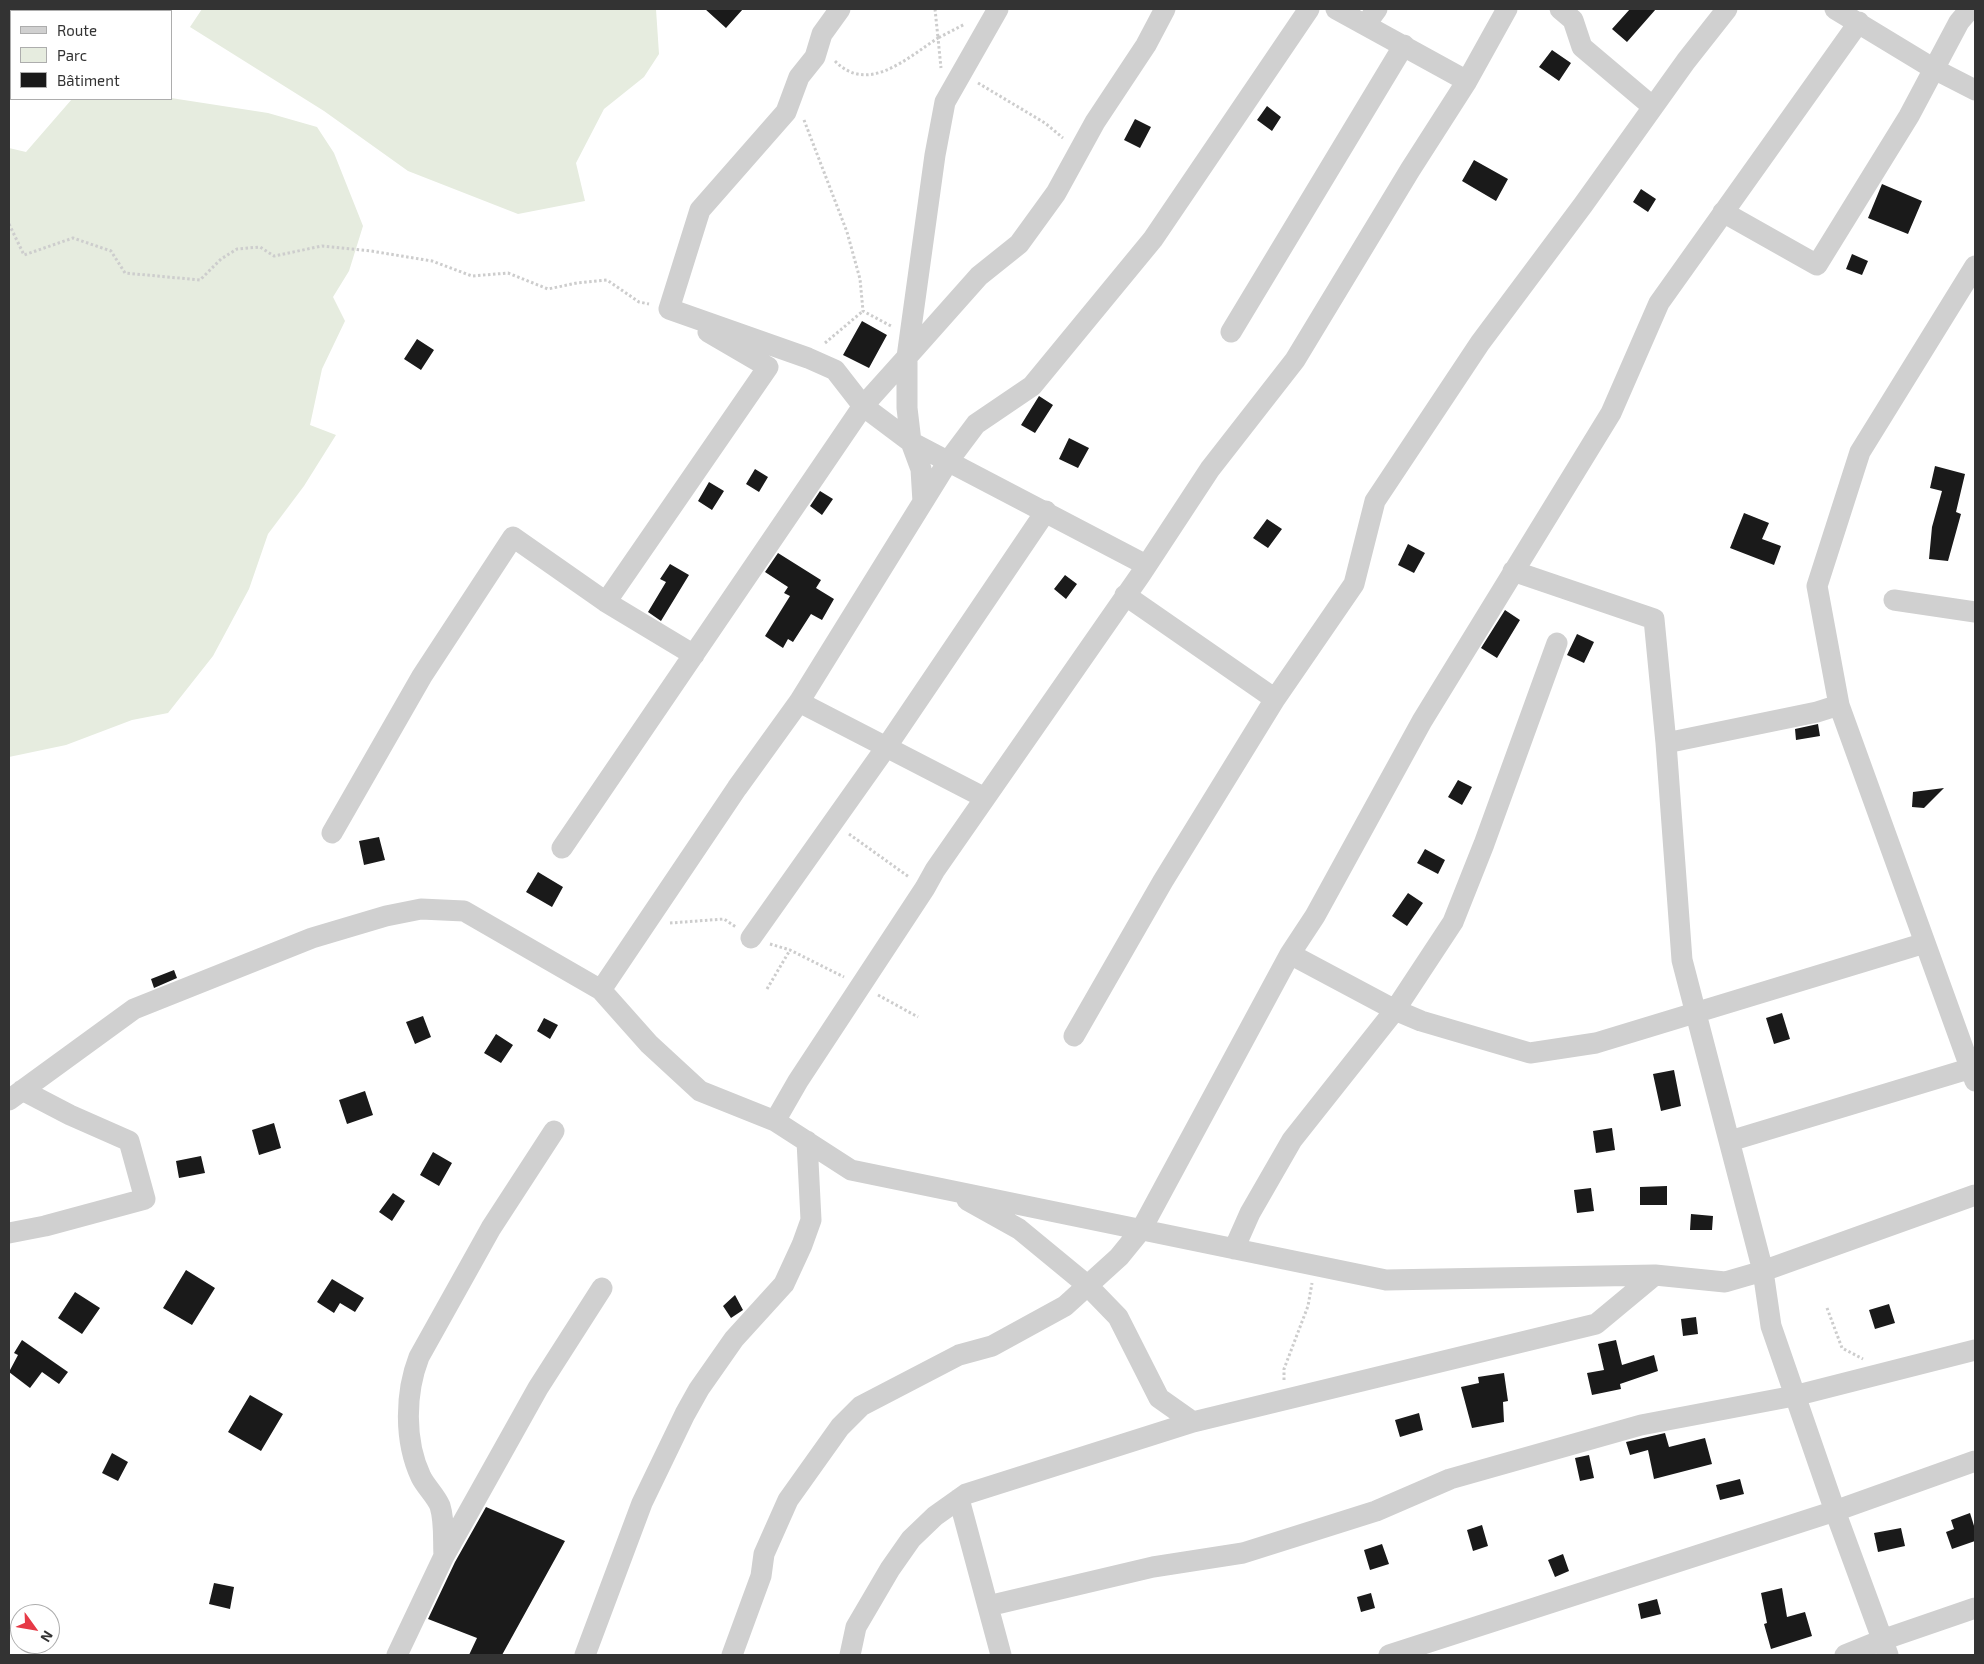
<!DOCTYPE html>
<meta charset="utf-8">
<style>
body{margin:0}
#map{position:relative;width:1984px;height:1664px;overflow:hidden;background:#fff;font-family:"Exo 2",sans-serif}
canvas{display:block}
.frame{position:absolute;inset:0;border:10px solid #333;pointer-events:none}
.legend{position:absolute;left:10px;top:10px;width:162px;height:90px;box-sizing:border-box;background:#fff;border:1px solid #adadad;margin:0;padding:6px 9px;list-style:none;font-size:15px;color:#333}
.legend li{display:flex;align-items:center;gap:10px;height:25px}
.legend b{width:25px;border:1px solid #adadad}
.north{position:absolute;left:10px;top:1604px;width:50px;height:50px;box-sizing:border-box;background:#fff;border:1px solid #adadad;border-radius:50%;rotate:122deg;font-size:14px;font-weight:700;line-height:20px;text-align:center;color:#333}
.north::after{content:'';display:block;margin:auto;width:18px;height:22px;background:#e63946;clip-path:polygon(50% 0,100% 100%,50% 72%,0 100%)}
</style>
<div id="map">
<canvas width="1984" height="1664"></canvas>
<div class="frame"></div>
<ul class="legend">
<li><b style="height:6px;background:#d0d0d0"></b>Route</li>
<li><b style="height:14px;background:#e6ecdf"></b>Parc</li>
<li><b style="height:14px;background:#1a1a1a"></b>Bâtiment</li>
</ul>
<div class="north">N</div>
</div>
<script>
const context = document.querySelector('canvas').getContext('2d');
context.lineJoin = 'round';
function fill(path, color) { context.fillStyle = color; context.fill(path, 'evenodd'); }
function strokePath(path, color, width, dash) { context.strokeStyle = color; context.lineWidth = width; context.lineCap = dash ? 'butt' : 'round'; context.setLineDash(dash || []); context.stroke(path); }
fill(new Path2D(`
 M202,9H656L659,54L644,77L604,109L576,163L585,201L518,214L408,171L324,111L190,27Z
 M171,98L268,113L317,127L334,153L363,226L349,271L333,297L345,321L322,369L310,425L336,435L304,486L268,534L249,589L213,656L168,713L132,720L66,745L9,757V148L26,152L72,99Z`), '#e6ecdf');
fill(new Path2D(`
 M705,9H743L726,28Z
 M1630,9H1656L1627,42L1612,29Z
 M1552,50L1571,63L1559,81L1539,67Z
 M1267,106L1281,117L1272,131L1257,120Z
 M1135,119L1151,127L1140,148L1124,140Z
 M1474,160L1508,179L1496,201L1462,181Z
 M1882,184L1922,201L1908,234L1868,218Z
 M1641,189L1656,199L1648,212L1633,202Z
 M1852,254L1868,261L1862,275L1846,269Z
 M862,321L887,335L869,368L843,355Z
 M417,339L434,350L421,370L404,359Z
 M1039,396L1053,405L1035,433L1021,425Z
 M1069,438L1089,448L1078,468L1059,459Z
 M1935,466L1965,474L1956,512L1961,514L1948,561L1929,559L1932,527L1942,491L1930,488Z
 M755,469L768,477L759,492L746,484Z
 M709,482L724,491L712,510L698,501Z
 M820,491L833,499L822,515L810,506Z
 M1744,513L1769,523L1762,539L1781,546L1774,565L1730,548Z
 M1267,519L1282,529L1268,548L1253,538Z
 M1408,544L1425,553L1414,573L1398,565Z
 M778,553L821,580L816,588L834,599L822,620L811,614L793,642L788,639L783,648L765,636L790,596L784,593L788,587L765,572Z
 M670,564L689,575L661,621L648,612L666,582L660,579Z
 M1065,575L1077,584L1066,599L1054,589Z
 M1505,610L1520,620L1497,658L1481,648Z
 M1577,634L1594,642L1584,663L1567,655Z
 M1818,724L1820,736L1796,740L1795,729Z
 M1458,780L1472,787L1462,805L1448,797Z
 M1944,788L1924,808L1912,807L1913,792Z
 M379,837L385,860L364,865L359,841Z
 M1425,849L1445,860L1438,874L1417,863Z
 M538,872L563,887L552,907L526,892Z
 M1408,893L1423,903L1407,926L1392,916Z
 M174,970L177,978L154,988L151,979Z
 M1782,1013L1790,1039L1774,1044L1766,1018Z
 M423,1016L431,1037L415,1044L406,1022Z
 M544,1018L558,1025L550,1039L537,1031Z
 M496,1034L513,1045L501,1063L484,1053Z
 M1674,1070L1681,1106L1661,1111L1653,1074Z
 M365,1091L373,1115L347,1124L339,1100Z
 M274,1123L281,1148L259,1155L252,1130Z
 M1612,1128L1615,1150L1596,1153L1593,1131Z
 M433,1152L452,1163L439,1186L420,1175Z
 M201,1156L205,1173L179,1178L176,1161Z
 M1667,1186V1205H1640V1187Z
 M1591,1188L1594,1211L1577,1213L1574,1190Z
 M393,1193L405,1201L392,1221L379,1212Z
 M1691,1214L1713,1216L1712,1230H1690Z
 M186,1270L215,1288L192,1325L163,1308Z
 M332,1279L364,1298L355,1312L340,1303L334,1313L317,1302Z
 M75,1292L100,1308L82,1334L58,1318Z
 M735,1295L743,1310L731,1318L723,1306Z
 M1889,1304L1895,1323L1875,1329L1869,1310Z
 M1696,1317L1698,1334L1683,1336L1681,1319Z
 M22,1340L68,1372L59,1384L42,1372L30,1388L9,1372L18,1355L14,1353Z
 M1616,1340L1622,1365L1654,1355L1658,1371L1620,1384L1621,1389L1592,1395L1587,1373L1604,1370L1598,1344Z
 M1504,1373L1508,1401L1503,1402L1504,1422L1472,1428L1461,1387L1479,1383L1478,1377Z
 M250,1395L283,1414L261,1451L228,1432Z
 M1419,1413L1423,1430L1400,1437L1395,1420Z
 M1665,1433L1669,1447L1705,1438L1712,1464L1654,1479L1648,1450L1630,1455L1626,1442Z
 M112,1453L128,1462L118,1481L102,1473Z
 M1589,1455L1594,1478L1580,1481L1575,1458Z
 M1740,1479L1744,1494L1720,1500L1716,1485Z
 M486,1507L565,1541L502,1655H469L477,1638L428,1619L455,1562Z
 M1970,1513L1975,1529V1541L1952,1549L1946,1532L1954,1529L1951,1520Z
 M1482,1525L1488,1546L1473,1551L1467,1530Z
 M1901,1528L1905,1546L1878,1552L1874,1533Z
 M1382,1544L1389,1564L1370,1570L1364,1550Z
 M1563,1554L1569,1571L1555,1577L1548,1560Z
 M214,1583L234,1587L230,1609L209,1604Z
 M1782,1588L1787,1617L1805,1612L1812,1636L1771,1649L1764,1624L1767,1623L1761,1593Z
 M1371,1593L1375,1608L1361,1612L1357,1597Z
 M1657,1599L1661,1614L1641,1619L1638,1604Z`), '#1a1a1a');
strokePath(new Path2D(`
 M935,9L938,38L965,24
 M835,61C868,95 907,58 938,38L941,68
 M978,83L1045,123L1063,138
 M804,120L847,232L860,279L863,311L891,326
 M9,224L24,255L73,238L111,251L125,273L200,280L221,259L237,249L260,247L274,256L322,246L371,251L432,261L472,276L508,273L548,289L577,283L607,280L639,302L649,304
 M825,343L863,311
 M849,834L909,877
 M670,923L724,919L736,927
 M770,944L790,950L844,977
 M767,989L790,950
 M878,995L918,1017
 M1827,1308L1842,1348L1863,1359
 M1284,1380V1369L1308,1306L1312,1283`), '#cdcdcd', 3, [2.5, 2.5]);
strokePath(new Path2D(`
 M1336,9L1467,81
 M1560,9L1573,20L1582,47L1653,107
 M1835,9L1934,69L1975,90
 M1366,24L1377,9
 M1723,212L1817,265L1909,116L1959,22L1970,9
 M1975,266L1860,452L1817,586L1839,705L1975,1081
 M669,309L808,358L835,370L863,406L911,442L1146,565
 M669,309L700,210L786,112L799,77L815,57L822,34L840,9
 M1231,332L1404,45
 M923,502L921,469L911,442L907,408V357L979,276L1019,244L1056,193L1095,122L1146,45L1165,9
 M1513,571L1654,619L1666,743L1682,960L1763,1271L1771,1326L1835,1511L1888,1655
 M1125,595L1275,699
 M1894,600L1975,612
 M606,602L768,367L708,332
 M799,702L985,798
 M1666,743L1817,712L1839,705
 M332,833L422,676L513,537L606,602L694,655
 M562,848L863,406L907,357L935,155L945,102L998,9
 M751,938L887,746L1046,511
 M1290,954L1395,1010L1421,1021L1530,1053L1596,1043L1925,943
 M601,990L737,788L799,702L949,460L976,424L1032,386L1153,239L1309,9
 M1074,1036L1163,881L1275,699L1354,584L1375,501L1480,343L1583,205L1686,61L1727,9
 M9,1100L134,1009L312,938L386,916L421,909L464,911L601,990L649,1044L700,1091L775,1121L851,1170L1386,1280L1655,1275L1725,1282L1763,1271L1975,1195
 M775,1121L798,1081L925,888L935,870L1141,574L1210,469L1295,360L1410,170L1467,81L1507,9
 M1730,1141L1975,1067
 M967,1200L1019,1229L1087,1285L1118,1317L1159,1398L1193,1422
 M9,1233L45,1226L145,1199L129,1141L70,1115L22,1090
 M1234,1249L1250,1213L1292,1140L1395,1010L1453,922L1484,844L1557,643
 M959,1499L1001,1655
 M444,1556C443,1540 445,1522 440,1506C436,1496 426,1487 421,1477C404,1441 405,1393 419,1357L491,1228L554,1131
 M988,1606L1153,1567L1243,1553L1376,1511L1450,1479L1641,1425L1794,1396L1975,1350
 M397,1655L444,1556L538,1388L602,1288
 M585,1655L642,1503L685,1414L699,1389L734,1339L784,1284L802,1245L811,1220L807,1141
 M732,1655L761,1576L764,1554L788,1500L840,1427L861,1406L959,1355L992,1346L1065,1306L1119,1257L1141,1230L1290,954L1315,916L1422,721L1611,413L1659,303L1859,22
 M850,1655L856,1627L890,1569L911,1539L935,1516L966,1494L1193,1422L1596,1324L1655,1275
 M1389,1655L1835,1511L1975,1461
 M1845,1655L1882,1640L1975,1608`), '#d0d0d0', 21);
</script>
